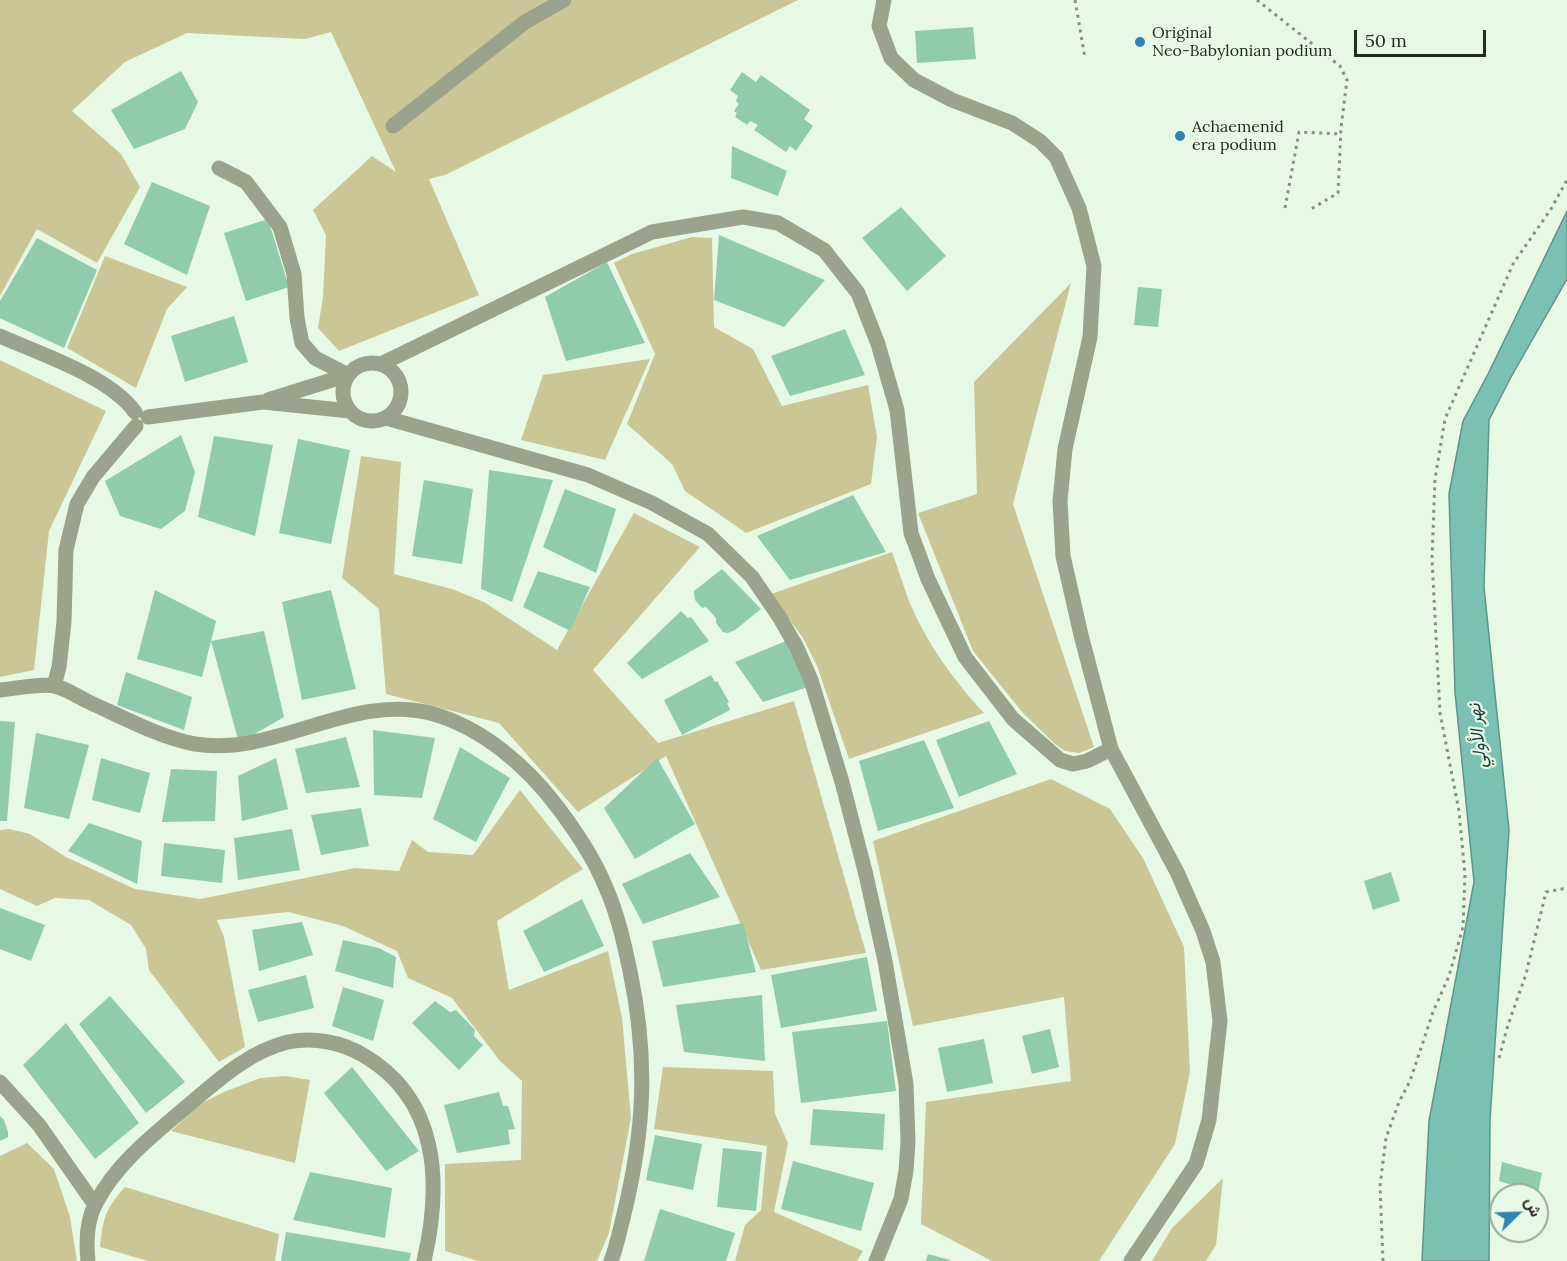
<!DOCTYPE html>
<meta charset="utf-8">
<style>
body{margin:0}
#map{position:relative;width:1567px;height:1261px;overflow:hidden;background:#e7f9e5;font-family:Lora,Vazirmatn,serif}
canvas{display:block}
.north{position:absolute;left:1489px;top:1183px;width:60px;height:60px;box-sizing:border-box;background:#e7f9e5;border:2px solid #99a797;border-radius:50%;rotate:67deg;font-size:16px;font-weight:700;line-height:24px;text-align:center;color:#242b23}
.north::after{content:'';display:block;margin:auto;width:21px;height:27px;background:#3383b4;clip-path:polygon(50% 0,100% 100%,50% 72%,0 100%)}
.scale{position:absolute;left:1354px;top:30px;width:132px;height:27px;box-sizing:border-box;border:3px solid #242b23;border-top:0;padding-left:8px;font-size:18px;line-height:21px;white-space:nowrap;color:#242b23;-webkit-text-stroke:4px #e7f9e5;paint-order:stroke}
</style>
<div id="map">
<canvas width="1567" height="1261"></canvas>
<div class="north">ش</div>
<div class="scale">50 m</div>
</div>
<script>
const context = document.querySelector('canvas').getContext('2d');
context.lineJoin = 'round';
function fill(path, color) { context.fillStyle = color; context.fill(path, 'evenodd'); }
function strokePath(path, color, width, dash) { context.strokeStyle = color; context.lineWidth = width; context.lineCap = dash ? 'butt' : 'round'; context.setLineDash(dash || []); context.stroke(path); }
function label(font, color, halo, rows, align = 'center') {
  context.font = font + ' Lora,Vazirmatn,serif'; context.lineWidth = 4.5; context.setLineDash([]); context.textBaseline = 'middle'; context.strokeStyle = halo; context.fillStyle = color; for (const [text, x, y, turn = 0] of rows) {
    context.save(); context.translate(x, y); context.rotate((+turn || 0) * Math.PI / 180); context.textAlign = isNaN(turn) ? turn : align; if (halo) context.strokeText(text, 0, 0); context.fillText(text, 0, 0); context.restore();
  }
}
fill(new Path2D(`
 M0,0H798L445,175L429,179L479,295L339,351L318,328L323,297L326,235L313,210L372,156L396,172L331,32L305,39L187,33L125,62L72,111L121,154L140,187L97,263L37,229L0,296Z
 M692,237L712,238L714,327L753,349L782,406L868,385L877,437L871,484L746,533L685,491L672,464L627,424L655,354L614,263L632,254Z
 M105,256L187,287L167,309L136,388L67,348Z
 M1071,283L1013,504L1094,747L1079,753L1065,751L1055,744L1023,713L973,651L918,513L977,494L974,382Z
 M650,359L605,460L521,440L543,375Z
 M0,360L106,411L49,531L34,670L0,677Z
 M361,456L401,462L394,574L452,589L484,602L557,650L634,513L700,547L593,670L658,743L794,701L866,953L761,970L666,756L578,812L499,723L386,694L379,609L342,578Z
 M892,552C898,568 903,585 909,601C926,642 953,680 984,713L849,759L817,666L803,638L771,594Z
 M1051,779L1110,809L1143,858L1184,947L1190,1072L1175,1144L1099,1261H992L921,1224L926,1102L1071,1081L1064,997L913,1026L873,841Z
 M520,790L583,869L497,921L509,990L608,951L622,1018L631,1118L609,1233L597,1261H478L445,1251V1164L521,1160L522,1081L500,1061L452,998L408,978L397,951L343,926L288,912L217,920L224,937L245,1047L219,1062L149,970L146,949L131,925L89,900L55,898L37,906L0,889V830L9,829L30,834L66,857L135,889L200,899L355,868L399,871L412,840L428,852L473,855Z
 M663,1067L773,1071L775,1114L788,1143L774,1212L863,1251L857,1261H735L745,1225L761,1210L767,1146L654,1129Z
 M286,1076L310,1080L295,1163L171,1131L200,1104L224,1092L260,1078Z
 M27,1143L54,1169L70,1217L77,1261H0V1156Z
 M1223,1178L1216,1245L1206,1261H1152L1172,1228Z
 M125,1187L279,1234L275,1261H148L100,1247C103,1219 105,1209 125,1187Z`), '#cbc696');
const water = new Path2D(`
 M1567,211V279L1511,377L1489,420L1484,587L1509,830L1490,1120L1489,1261H1422L1429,1121L1474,882L1455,692L1449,494L1463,421L1488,374Z`);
fill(water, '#7ac1b4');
strokePath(water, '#609488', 1.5);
fill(new Path2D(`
 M973,27L976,59L917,63L915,31Z
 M181,71L198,102L185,129L134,149L111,110Z
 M742,72L756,82L761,75L810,110L804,119L813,126L796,151L790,146L786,152L754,130L758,125L750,121L747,125L735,117L737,113L734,111L739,104L736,101L738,96L730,90Z
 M732,146L787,171L778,196L731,178Z
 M152,182L210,206L187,275L124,244Z
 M901,207L946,256L907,291L862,238Z
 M268,219L289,287L246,301L224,233Z
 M719,235L825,280L784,327L714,300Z
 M37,238L97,270L64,348L0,318V301Z
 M607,262L645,343L566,361L545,297Z
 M1138,287L1162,289L1158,327L1134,325Z
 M234,316L248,362L185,382L171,336Z
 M845,329L865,375L790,396L771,356Z
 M181,435L195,472L185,511L161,529L120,516L105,481Z
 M214,436L273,445L255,536L198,517Z
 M298,439L350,450L331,544L279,533Z
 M489,470L553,480L512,602L481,589Z
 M424,480L473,489L462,564L412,556Z
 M565,489L616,509L596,573L543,547Z
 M853,495L886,552L790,580L757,536Z
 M722,569L761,609L735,630L728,633L723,632L716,623V618L706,607L702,608L695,600L694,591Z
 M538,571L590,587L570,631L523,607Z
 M155,590L216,621L202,677L137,659Z
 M331,590L356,689L302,700L282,602Z
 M681,611L688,618L691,617L709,641L642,679L627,663Z
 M264,631L284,717L239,743L211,641Z
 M786,641L811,686L763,702L735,662Z
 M126,672L192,697L184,730L117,705Z
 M711,675L715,682L717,681L729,702L727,703L730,710L682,735L664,700Z
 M0,721L15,722L7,821H0Z
 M989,721L1017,774L959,797L936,740Z
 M373,730L435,738L422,798L374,795Z
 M36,733L89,745L69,819L24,808Z
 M346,737L360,787L306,793L295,749Z
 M924,740L954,808L878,831L859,761Z
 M460,747L510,778L476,842L433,819Z
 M101,758L150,773L140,813L92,800Z
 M276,758L288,809L242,821L238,776Z
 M657,758L695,824L635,859L604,808Z
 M171,769L217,771L215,821L162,822Z
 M361,808L369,846L321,855L311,815Z
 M89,823L142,841L137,884L68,851Z
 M292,829L300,870L238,880L234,838Z
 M164,843L225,850L222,883L161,876Z
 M690,853L720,897L643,924L622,884Z
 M1391,872L1400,901L1373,910L1364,881Z
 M582,899L604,946L544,972L523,931Z
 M0,908L45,925L31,961L0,949Z
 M302,922L313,955L259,971L252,930Z
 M743,923L756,972L663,987L652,941Z
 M343,940L379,948L396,957L393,988L335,971Z
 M867,957L877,1011L781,1028L771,975Z
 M306,975L314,1008L258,1022L248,990Z
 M343,987L384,1000L373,1041L332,1026Z
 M762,995L765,1061L684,1052L676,1005Z
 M110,996L185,1082L146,1113L79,1024Z
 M435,1001L450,1012L456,1010L475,1030L474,1036L483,1045L459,1070L412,1023Z
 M887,1021L896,1091L801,1103L792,1032Z
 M66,1023L139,1123L95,1159L23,1065Z
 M1050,1029L1059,1067L1032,1074L1022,1036Z
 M984,1039L993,1083L947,1092L938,1048Z
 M352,1067L419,1151L386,1171L324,1093Z
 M499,1092L503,1106H508L515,1129L508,1130L510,1144L457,1153L444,1105Z
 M813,1109L885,1114L883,1150L810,1145Z
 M0,1116L4,1120L8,1132V1137L0,1141Z
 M655,1135L702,1144L693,1190L646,1180Z
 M723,1148L762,1152L756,1211L717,1207Z
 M793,1161L874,1183L861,1231L781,1209Z
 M1502,1162L1542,1173L1538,1193L1499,1181Z
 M310,1172L392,1188L385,1238L293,1220Z
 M660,1209L735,1233L726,1261H644Z
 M286,1232L411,1253L409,1261H281Z
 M928,1254L950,1260V1261H926Z`), '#90cbac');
strokePath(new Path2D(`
 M1075,0L1085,58
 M1257,0L1340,66L1347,80L1341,128L1338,193L1311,209
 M1285,208L1299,132L1341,134
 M1499,1058L1508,1025L1526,974L1546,892L1567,888
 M1383,1261L1380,1186L1386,1138L1399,1102L1410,1081L1433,1012L1449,976L1463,927L1465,875L1459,811L1440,713L1432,559L1435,479L1445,419L1513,264L1551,209L1567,180`), '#849183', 3, [3, 4.5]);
strokePath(new Path2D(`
 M884,0L879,26L891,58L914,80L952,100L1012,123L1040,141L1056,157L1079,208L1094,266L1090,337L1065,449L1060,501L1063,556L1081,635L1111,749L1177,872L1203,931L1213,962L1220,1021L1209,1120L1196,1164L1131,1261
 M393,126L525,22L564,0
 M219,168L246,182L280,227L294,274L297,318L302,343L315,358L348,375
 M0,336C40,354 109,376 135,412
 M343 392a29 29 0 1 1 58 0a29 29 0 1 1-58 0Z
 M381,364L652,232L743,217L778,223L824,250L858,293L878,344L897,410L911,533L928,579L965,657L1013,719L1060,760L1073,764L1087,761L1111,749
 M268,400L348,375
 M148,417L263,402L350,411
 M386,418L588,475L652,503L708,534L752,577L780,618L797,648L811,680L842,782L866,875L885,961L906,1084L908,1142L906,1171L901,1199L876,1261
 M54,686L59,667L64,622L66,550L77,504L93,477L136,426
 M0,690C13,689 42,683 54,686C66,688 78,697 89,702C120,716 161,738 195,744C275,757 350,693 430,713C482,727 527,766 559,809C577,833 595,860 606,888C618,915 624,943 630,971C648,1058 645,1128 624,1214C620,1229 617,1246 611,1261
 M0,1082L39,1125L95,1205
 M88,1261C86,1242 86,1221 96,1203C116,1164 152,1136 185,1108C216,1082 249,1051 288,1042C314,1037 341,1042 363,1055C439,1099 442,1183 424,1261`), '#9ba38c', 15);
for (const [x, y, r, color] of [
 [1140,42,6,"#3383b4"],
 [1180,136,6,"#3383b4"]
]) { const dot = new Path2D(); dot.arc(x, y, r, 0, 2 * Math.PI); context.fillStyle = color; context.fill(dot); strokePath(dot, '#e7f9e5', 2); }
label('16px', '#242b23', '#e7f9e5', [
 ["Original",1152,33],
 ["Neo-Babylonian podium",1152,51],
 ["Achaemenid",1192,127],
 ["era podium",1192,145]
], 'left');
label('italic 18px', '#193c36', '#e7f9e5', [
 ["نهر الأولي",1478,736,-96]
]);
</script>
